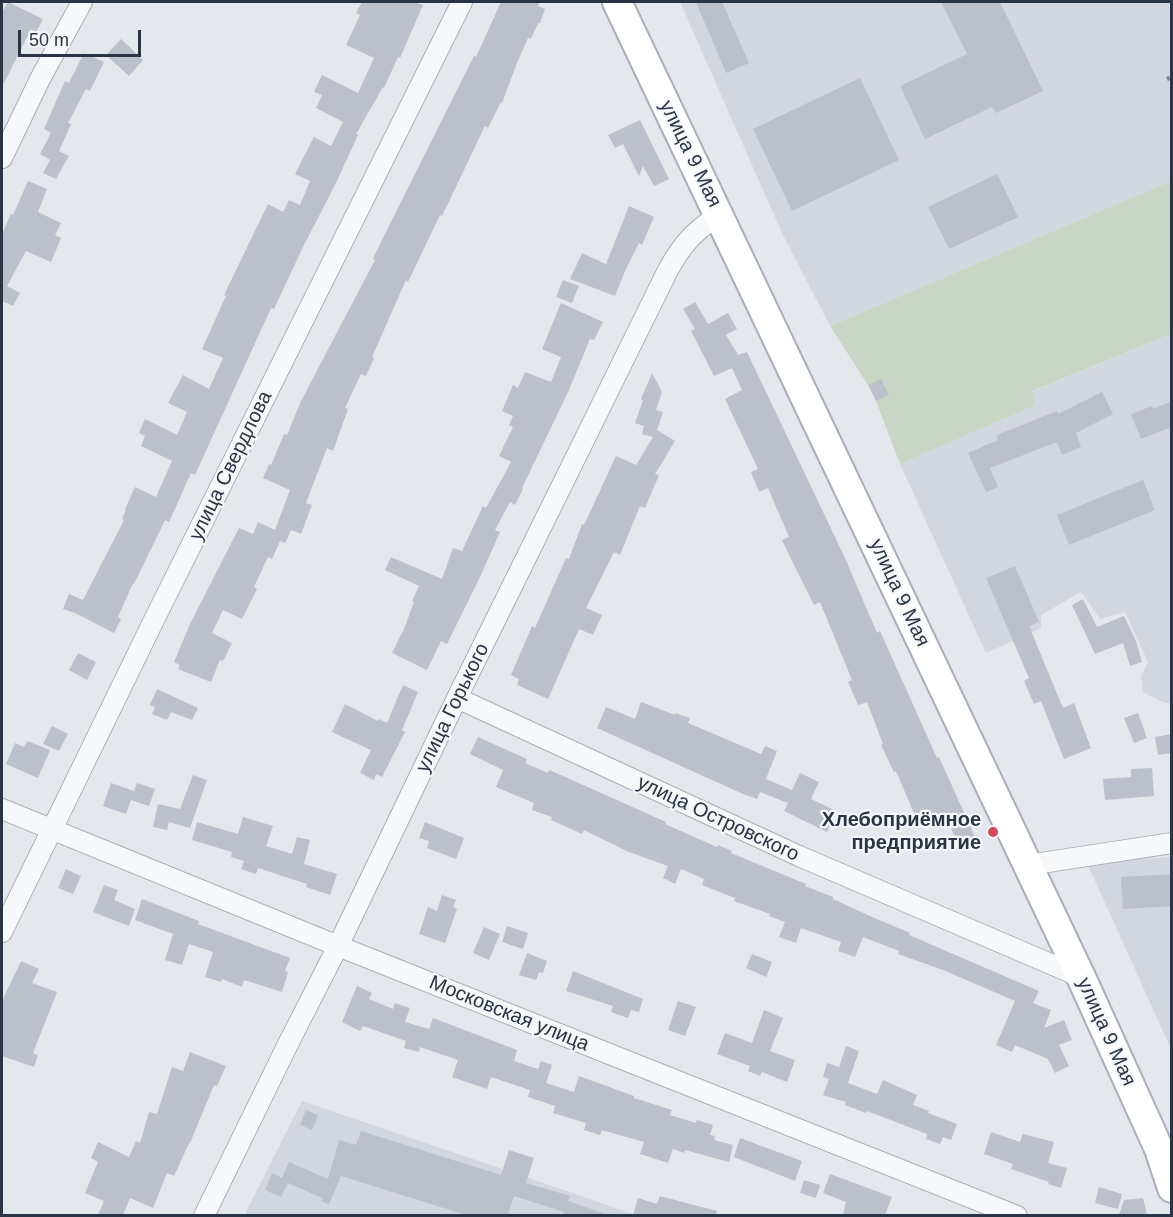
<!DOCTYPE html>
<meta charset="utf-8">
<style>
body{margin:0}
#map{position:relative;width:1173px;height:1217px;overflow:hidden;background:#e4e7ec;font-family:Arial,sans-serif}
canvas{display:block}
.frame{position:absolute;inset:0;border:3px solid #2b3445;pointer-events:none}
.scale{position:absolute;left:18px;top:30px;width:123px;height:27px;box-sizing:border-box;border:3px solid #2b3445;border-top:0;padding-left:8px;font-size:18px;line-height:21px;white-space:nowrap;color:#2b3445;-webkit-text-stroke:4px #f4f6f9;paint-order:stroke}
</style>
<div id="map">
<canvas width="1173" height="1217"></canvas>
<div class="frame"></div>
<div class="scale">50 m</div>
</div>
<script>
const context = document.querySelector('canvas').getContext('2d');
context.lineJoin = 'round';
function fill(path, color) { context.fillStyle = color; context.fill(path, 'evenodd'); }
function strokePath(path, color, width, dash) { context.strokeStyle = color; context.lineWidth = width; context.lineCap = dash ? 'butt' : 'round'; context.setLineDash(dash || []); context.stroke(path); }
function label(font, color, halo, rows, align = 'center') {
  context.font = font + ' Arial,sans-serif'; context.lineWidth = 4.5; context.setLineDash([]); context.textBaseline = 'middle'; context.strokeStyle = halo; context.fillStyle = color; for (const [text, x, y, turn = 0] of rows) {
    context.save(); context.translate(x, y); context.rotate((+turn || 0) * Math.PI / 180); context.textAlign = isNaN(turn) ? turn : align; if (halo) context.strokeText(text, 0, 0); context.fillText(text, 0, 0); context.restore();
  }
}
fill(new Path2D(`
 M680,2H1171V181L830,326L782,233Z
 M1171,334V703H1165L1143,692L1141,676L1148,662L1125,612L1100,619L1081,592L1041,615V628L986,653L900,464L1034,405L1032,392Z
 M1171,857V1049L1087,863Z
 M302,1101L567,1191L635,1215L244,1216Z`), '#d2d6de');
fill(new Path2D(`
 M1171,181V334L1033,391L1035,405L900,464L876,401L888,395L881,380L868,385L830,326Z`), '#c9d6c5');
fill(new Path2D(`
 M8,2L43,19L36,32L31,29L2,87V12Z
 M362,2H414L423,5L400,58L398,57L384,88L383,87L356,134L358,135L336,183L303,247L274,309L271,308L195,475L191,473L169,522L165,520L134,584L133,583L118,617L121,619L114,633L75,613L63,609L69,594L83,600L124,520L122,519L126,510L125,509L135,487L156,497L172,461L141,446L145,436L139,433L145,419L177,435L187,412L168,403L183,375L209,389L223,358L202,349L226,296L224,295L268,204L283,212L289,200L300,205L310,181L295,174L314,137L331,146L343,122L316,108L322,95L314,92L322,75L358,93L374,58L346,45L360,15L356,13Z
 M501,2H540L538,6L545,9L540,23H538L531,39L528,38L517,63L502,103L501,102L488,128L485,126L442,216L440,215L408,282L406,280L372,357L374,358L366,376L361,374L345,408L348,409L333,451L327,448L306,503L312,505L301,534L291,530L285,543L280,541L272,559L268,557L254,587L257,589L242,619L223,610L212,633L232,643L223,661L220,660L211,682L178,669L180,665L174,662L190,624L239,528L253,534L258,522L275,530L290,490L263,478L269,464L271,465L284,434L287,435L301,401L375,260L373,259L379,246L474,56L476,57Z
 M696,2H722L749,63L726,73Z
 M941,2H1000L1043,91L996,113L992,107L925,139L900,86L967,54Z
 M121,39L143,60L129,76L106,55Z
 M84,53L104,62L90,91L86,89L68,123L71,124L59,151L69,156L56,179L43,173L50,160L40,154L51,133L44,129L65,81L69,83Z
 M860,78L899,160L792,211L753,129Z
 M640,120L669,179L654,186L643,166L639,176L623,144L615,148L608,135Z
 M997,174L1018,217L949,249L928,207Z
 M28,181L47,189L38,212L61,223L55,235L61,238L51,262L26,251L7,286L20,293L13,306L2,301V234L11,214L13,215Z
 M629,206L654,217L642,245L639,243L625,271L615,296L570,279L582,253L606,264Z
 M563,280L579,286L572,303L556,297Z
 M695,302L708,324L728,313L737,329L726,335L738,355L747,352L845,558L877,633L880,631L937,758L939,757L976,839L959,846L945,815L919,825L896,771L894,772L881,745L883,744L867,702L858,705L848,682L852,680L820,602L814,605L790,557L782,540L789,537L768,488L759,492L751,472L758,469L725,399L742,390L732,368L714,376L691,331L695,329L683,309Z
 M561,303L603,322L594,340L590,339L569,390L522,488L523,489L515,505L510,502L495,530L500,532L480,577L447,644L441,641L427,670L392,653L404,629L414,602L412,601L419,586L385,570L391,557L442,579L453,548L462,551L483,506L486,508L511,462L499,456L513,427L509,425L513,416L502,411L513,385L518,388L525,372L551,382L561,357L542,349Z
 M652,373L662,392L656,410L663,412L657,430L675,441L655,474L659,475L645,508L640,506L620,555L614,552L586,608L602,615L593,635L579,629L548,699L517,685L519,679L511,675L532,626L535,628L566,558L569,559L582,524L584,525L616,456L636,465L653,437L642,434L644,426L635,423L643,400L641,399Z
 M881,379L889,395L876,401L868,385Z
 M1102,392L1113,414L1076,433L1081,447L1062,455L1057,442L990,468L998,487L986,492L968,453L998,440L997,435L1057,411L1058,414Z
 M1172,401V427L1141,439L1131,414L1152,406L1153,409Z
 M1143,480L1155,510L1069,545L1057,515Z
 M1015,566L1039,622L1029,626L1063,708L1074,703L1091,748L1064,759L1041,701L1034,704L1024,681L1029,678L986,578Z
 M1083,599L1097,627L1124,616L1136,641L1142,662L1130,666L1123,643L1095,654L1072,605Z
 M78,653L96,662L87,680L69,670Z
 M403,685L418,692L402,730L405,732L382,777L376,774L374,780L360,773L371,750L332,732L345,704L378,721L379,719L387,723Z
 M157,689L198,708L192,720L171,712L167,720L152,714L155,707L150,705Z
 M641,702L675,715V713L690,718L688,723L761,754L765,746L777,751L766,779L792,790L800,773L819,782L811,799L836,811L827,832L784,811L788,803L760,792L757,799L743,794L597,728L606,707L635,719Z
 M1138,713L1147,738L1134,743L1124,718Z
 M52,726L68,734L59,751L43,744Z
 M1172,734V753L1158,755L1155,737Z
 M478,737L527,759L525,763L548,773L549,770L563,776L666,822L665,824L717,847L718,845L732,851L731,853L806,884L805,886L833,897V899L872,917L910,933L909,935L1039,991L1033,1003L1051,1010L1044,1028L1064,1020L1072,1040L1059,1045L1069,1066L1055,1073L1048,1059L1015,1045L1012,1052L996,1045L1015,1001L943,970L898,954L899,951L863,937L855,957L838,951L841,942L801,928L796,943L779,937L785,922L769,916L770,914L734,901L735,898L702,885L704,879L681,869L675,884L663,878L668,866L629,852L584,830L582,834L551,820L552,817L532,810L534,803L496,787L503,770L470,754Z
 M27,741L50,750L38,778L6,764L15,743L24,747Z
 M1152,768L1154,796L1105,800L1103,779L1131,777V769Z
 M193,775L207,780L190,828L169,822L167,830L153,827L158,804L180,809Z
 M111,783L134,791L137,783L155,789L149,806L131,800L126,814L103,806Z
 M243,817L273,826L266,846L292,854L297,837L310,840L304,864L337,874L330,895L306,887L307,884L258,868L256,874L241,869L244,861L231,857L232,852L192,840L197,822L238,834Z
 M425,822L464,838L456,859L427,848L429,841L419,838Z
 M66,869L81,876L73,894L58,888Z
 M1172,874V906L1123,909L1121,877Z
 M104,885L118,890L114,900L135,909L129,926L93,912Z
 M442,895L456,900L453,907L457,909L445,943L419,934L428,907L437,911Z
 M142,899L199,921L198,924L290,958L285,971L288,972L282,992L244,980L242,987L222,979L221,982L205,977L213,952L189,944L182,965L165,960L173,934L135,920Z
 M507,926L528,933L523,949L502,942Z
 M484,927L500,934L489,960L473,953Z
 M527,953L547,961L543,973L539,972L536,980L519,975Z
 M752,954L772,962L766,977L746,968Z
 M21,961L39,969L32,983L57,992L33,1053L38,1055L34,1067L2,1056V1001Z
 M573,971L643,999L639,1012L631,1010L628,1018L611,1012L613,1006L566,991Z
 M357,986L372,993L369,999L393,1009L395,1003L410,1008L405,1022L429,1029L433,1018L517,1050L514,1061L538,1069L541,1061L552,1065L546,1083L574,1092L579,1076L634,1096V1098L672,1110L670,1115L696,1123L697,1120L713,1125L710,1135L715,1136L714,1140L733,1145L729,1162L685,1150L684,1153L673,1149L668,1163L640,1154L644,1142L602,1130L600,1135L584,1130L586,1123L553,1113L555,1106L528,1097L530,1090L491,1077L487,1089L452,1077L458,1060L420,1047L419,1052L404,1048L406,1041L363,1026L360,1031L342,1022Z
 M678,1001L696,1007L685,1036L668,1030Z
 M764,1010L783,1018L770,1051L795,1060L787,1082L762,1072L760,1076L748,1071L750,1066L717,1054L725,1033L752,1043Z
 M846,1046L859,1051L848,1083L877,1094L883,1080L917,1095L913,1105L929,1111L928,1113L957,1124L951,1140L943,1137L940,1144L926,1139L927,1134L867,1111L866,1113L845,1105L846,1102L823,1095L829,1079L823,1077L827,1063L839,1067Z
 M190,1052L226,1066L217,1086L214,1085L190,1143H189L174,1176L167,1173L153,1208L130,1198L123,1215H98L104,1201L85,1193L98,1162L91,1158L98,1142L129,1157L136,1141L140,1143L149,1112L157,1114L172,1067L183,1071Z
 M306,1110L318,1115L312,1130L300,1125Z
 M361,1131L501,1175L509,1150L534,1158L526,1183L570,1196L568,1201L603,1213V1215H563L565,1210L564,1212L514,1196L508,1215H466L341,1176L329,1204L321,1201L322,1198L288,1183L281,1197L265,1190L272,1173L282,1178L289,1162L328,1179L339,1140L356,1145Z
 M991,1132L1020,1142L1023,1134L1054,1142L1048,1163L1067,1168L1061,1188L1048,1184L1049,1182L1011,1169L1013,1164L984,1154Z
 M740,1138L802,1161L795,1181L734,1157Z
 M830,1174L892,1197L885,1215H843L846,1202L823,1193Z
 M804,1180L820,1185L816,1198L800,1193Z
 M1099,1187L1122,1194L1118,1209L1095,1203Z
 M660,1196L717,1211L716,1215H633L638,1198L657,1204Z
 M1143,1198L1147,1215H1119L1124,1200Z`), '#bbc0ca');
const street = new Path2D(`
 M2,158L40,79L82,2
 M457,698L799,856L1081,977
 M2,809L338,946L1017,1216
 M1028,865L1172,843
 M2,932L152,624L462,2
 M204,1216L287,1046L338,946L457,698L668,270C683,243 693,233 719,214`);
const secondary = new Path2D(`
 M617,2L1081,977L1159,1149L1172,1188`);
strokePath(street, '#a9aeb7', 22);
strokePath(secondary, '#a9aeb7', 32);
strokePath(street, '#f7f8fa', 20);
strokePath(secondary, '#fff', 28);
strokePath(new Path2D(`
 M1167,79L1172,77`), '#7d8696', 4.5, [3, 6]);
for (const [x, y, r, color] of [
 [993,832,6,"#d1495b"]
]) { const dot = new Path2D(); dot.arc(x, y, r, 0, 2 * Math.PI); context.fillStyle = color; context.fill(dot); strokePath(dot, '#f4f6f9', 2); }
label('20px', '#2b3445', '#f4f6f9', [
 ["улица 9 Мая",690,154,64],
 ["улица Свердлова",231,466,-64],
 ["улица 9 Мая",899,593,65],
 ["улица Горького",453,708,-64],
 ["улица Островского",718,819,25],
 ["Московская улица",509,1014,22],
 ["улица 9 Мая",1106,1032,66]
]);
label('bold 20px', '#2b3445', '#f4f6f9', [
 ["Хлебоприёмное",981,820],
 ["предприятие",981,843]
], 'right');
</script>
